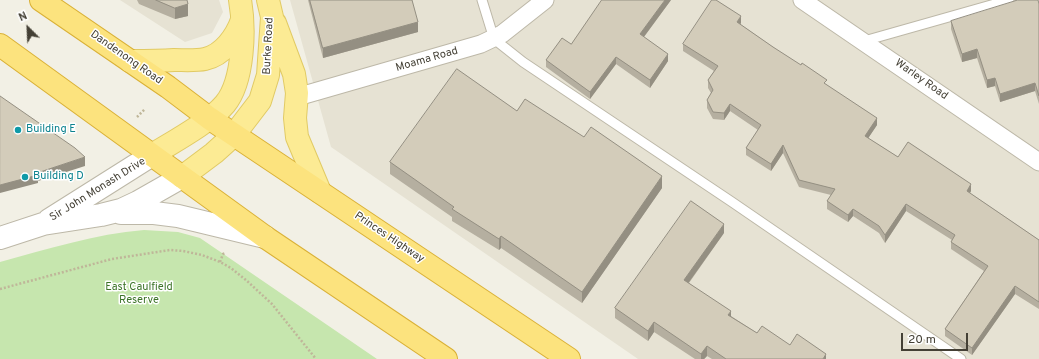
<!DOCTYPE html>
<style>
body{margin:0}
#map{position:relative;width:1039px;height:359px;overflow:hidden;background:#f2f0e5;font-family:Overpass,sans-serif}
canvas{display:block}
.north{position:absolute;left:8px;top:8px;width:40px;height:40px;-webkit-text-stroke:3px #fff;paint-order:stroke;rotate:336deg;font-size:11px;font-weight:700;line-height:16px;text-align:center;color:#444035}
.north::after{content:'';display:block;margin:auto;width:14px;height:18px;background:#444035;clip-path:polygon(50% 0,100% 100%,50% 72%,0 100%)}
.scale{position:absolute;left:901px;top:333px;width:67px;height:18px;box-sizing:border-box;border:2px solid #444035;border-top:0;padding-left:5px;font-size:12px;line-height:14px;white-space:nowrap;color:#444035;-webkit-text-stroke:3px #fff;paint-order:stroke}
</style>
<div id="map">
<canvas width="1039" height="359"></canvas>
<div class="north">N</div>
<div class="scale">20 m</div>
</div>
<script>
const context = document.querySelector('canvas').getContext('2d');
context.lineJoin = 'round';
function fill(path, color) { context.fillStyle = color; context.fill(path, 'evenodd'); }
function strokePath(path, color, width, dash) { context.strokeStyle = color; context.lineWidth = width; context.lineCap = dash ? 'butt' : 'round'; context.setLineDash(dash || []); context.stroke(path); }
function label(font, color, halo, rows, align = 'center') {
  context.font = font + ' Overpass,sans-serif'; context.lineWidth = 3; context.setLineDash([]); context.textBaseline = 'middle'; context.strokeStyle = halo; context.fillStyle = color; for (const [text, x, y, turn = 0] of rows) {
    context.save(); context.translate(x, y); context.rotate((+turn || 0) * Math.PI / 180); context.textAlign = isNaN(turn) ? turn : align; if (halo) context.strokeText(text, 0, 0); context.fillText(text, 0, 0); context.restore();
  }
}
fill(new Path2D(`
 M120,0H219L223,12L212,33L185,42Z
 M290,0H1039V359H638L331,147Z`), '#e6e2d3');
fill(new Path2D(`
 M144,230L178,232L200,238L377,359H0V262C48,249 95,234 144,230Z`), '#c6e6ae');
const service = new Path2D(`
 M482,0L494,39L523,62L732,202L961,359
 M864,41L1009,0`);
const minor = new Path2D(`
 M802,0L1039,162
 M297,97L481,44L502,34L545,0`);
const tertiary = new Path2D(`
 M121,213H154L178,216L265,237
 M49,220L152,155
 M0,238L43,224L101,215L121,210L138,202L182,177`);
const primary = new Path2D(`
 M275,23L294,74L297,93L295,118L297,137L320,192
 M130,61C145,61 159,61 174,60C184,60 195,61 205,59C223,55 236,37 242,20
 M152,155C173,142 210,122 225,104C244,81 245,28 240,0
 M182,177L214,153L234,135L260,101L268,75L272,17L268,0`);
const trunk = new Path2D(`
 M41,0L168,87L209,118L569,359
 M0,45L265,237L446,359`);
strokePath(service, '#bdb8a8', 11);
strokePath(minor, '#bdb8a8', 19);
strokePath(tertiary, '#bdb8a8', 24);
strokePath(primary, '#e1ca64', 24);
strokePath(trunk, '#dab137', 24);
strokePath(new Path2D(`
 M137,117L145,109
 M220,262L223,254L226,253
 M0,289L112,259L170,250L183,251L202,255L220,262L231,268L246,280L272,304L316,359`), '#bfb699', 2.5, [2, 2]);
strokePath(service, '#fff', 9);
strokePath(minor, '#fff', 17);
strokePath(tertiary, '#fff', 22);
strokePath(primary, '#fceb94', 22);
strokePath(trunk, '#fce37e', 22);
fill(new Path2D(`
 M137,0H187L188,16L175,19L139,4Z
 M308,0H412L418,32L323,58Z
 M671,0L644,37L668,61L650,88L616,64L590,99L546,67V60Z
 M1039,4V104L1035,91L1000,102L995,86L987,88L977,58L962,62L951,29V21Z
 M741,23L740,24L827,85L877,125L868,138L898,157L971,191L970,193L1039,240V309L1015,294L972,355L945,336V329L984,271L951,249V242L952,240L906,211L885,243L879,233L853,216L848,222L827,209V201L831,195L799,187L783,153L771,171L746,155V148L758,130L730,111L724,120L713,119L707,108V100L711,93L708,88V80L714,71L683,51V44Z
 M517,111L662,188L582,303L501,248L499,250L452,221V217L390,174V162Z
 M724,233L689,283L731,316L757,333L790,345L826,359H712L707,356L704,359H695L654,332L648,341L615,318V308Z`), '#b5afa0');
fill(new Path2D(`
 M665,0H671L640,42V34Z
 M188,4V16L175,19V8Z
 M741,16V23L737,30V22Z
 M418,22V32L323,58V48Z
 M977,49V58L962,62V54Z
 M668,54V61L650,88V80Z
 M616,57V64L590,99V92Z
 M995,78V86L987,88V80Z
 M1035,83V91L1000,102V94Z
 M730,104V111L724,120V113Z
 M877,118V125L865,143V136Z
 M783,145V153L771,171V164Z
 M85,157V166L38,181V183L0,193V185Z
 M662,176V188L582,303V292Z
 M971,184V191L967,198V191Z
 M906,204V211L885,243V235Z
 M853,209V216L848,222V215Z
 M724,224V233L684,289V280Z
 M501,236V248L499,250V239Z
 M1015,286V294L972,355V348Z
 M731,311V320L728,315Z
 M654,322V332L648,341V331Z
 M707,346V356L704,359H701V354Z
 M826,354V359H823Z`), '#948f82');
const building = new Path2D(`
 M156,0H187L188,4L175,8Z
 M310,0H412L418,22L323,48Z
 M602,0H665L640,34L668,54L650,80L616,57L590,92L546,60L562,38L571,44Z
 M712,0H716L741,16L737,22L773,47L801,65L802,63L827,80L824,83L877,118L865,136L898,157L908,142L971,184L967,191L1039,240V302L1015,286L972,348L945,329L988,266L951,242L955,235L906,204L885,235L879,226L853,209L848,215L827,201L835,189L799,180L783,145L771,164L746,148L761,125L730,104L724,113L713,112L707,100L713,90L708,80L718,66L683,44Z
 M1018,0H1038L1039,4V96L1035,83L1000,94L995,78L987,80L977,49L962,54L951,21Z
 M457,69L517,111L525,99L584,137L591,127L662,176L582,292L501,236L499,239L452,209L454,207L390,162Z
 M0,96L75,148L85,157L37,173L38,175L0,185Z
 M691,201L724,224L684,280L731,311L728,315L757,333L762,326L790,345L797,334L826,354L823,359H726L707,346L701,354L654,322L648,331L615,308Z`);
fill(building, '#d3ccba');
strokePath(building, '#948f82', 1);
for (const [x, y, r, color] of [
 [18,130,4,"#0f9aa8"],
 [25,177,4,"#0f9aa8"]
]) { const dot = new Path2D(); dot.arc(x, y, r, 0, 2 * Math.PI); context.fillStyle = color; context.fill(dot); strokePath(dot, '#fff', 1.5); }
label('11px', '#444035', '#fff', [
 ["Burke Road",269,46,-87],
 ["Dandenong Road",126,58,35],
 ["Moama Road",427,60,-16],
 ["Warley Road",921,80,35],
 ["Sir John Monash Drive",98,190,-32],
 ["Princes Highway",389,238,34]
]);
label('11px', '#0d838f', '#fff', [
 ["Building E",26,130],
 ["Building D",33,177]
], 'left');
label('11px', '#3d7429', '#fff', [
 ["East Caulfield",139,288],
 ["Reserve",139,301]
]);
</script>
